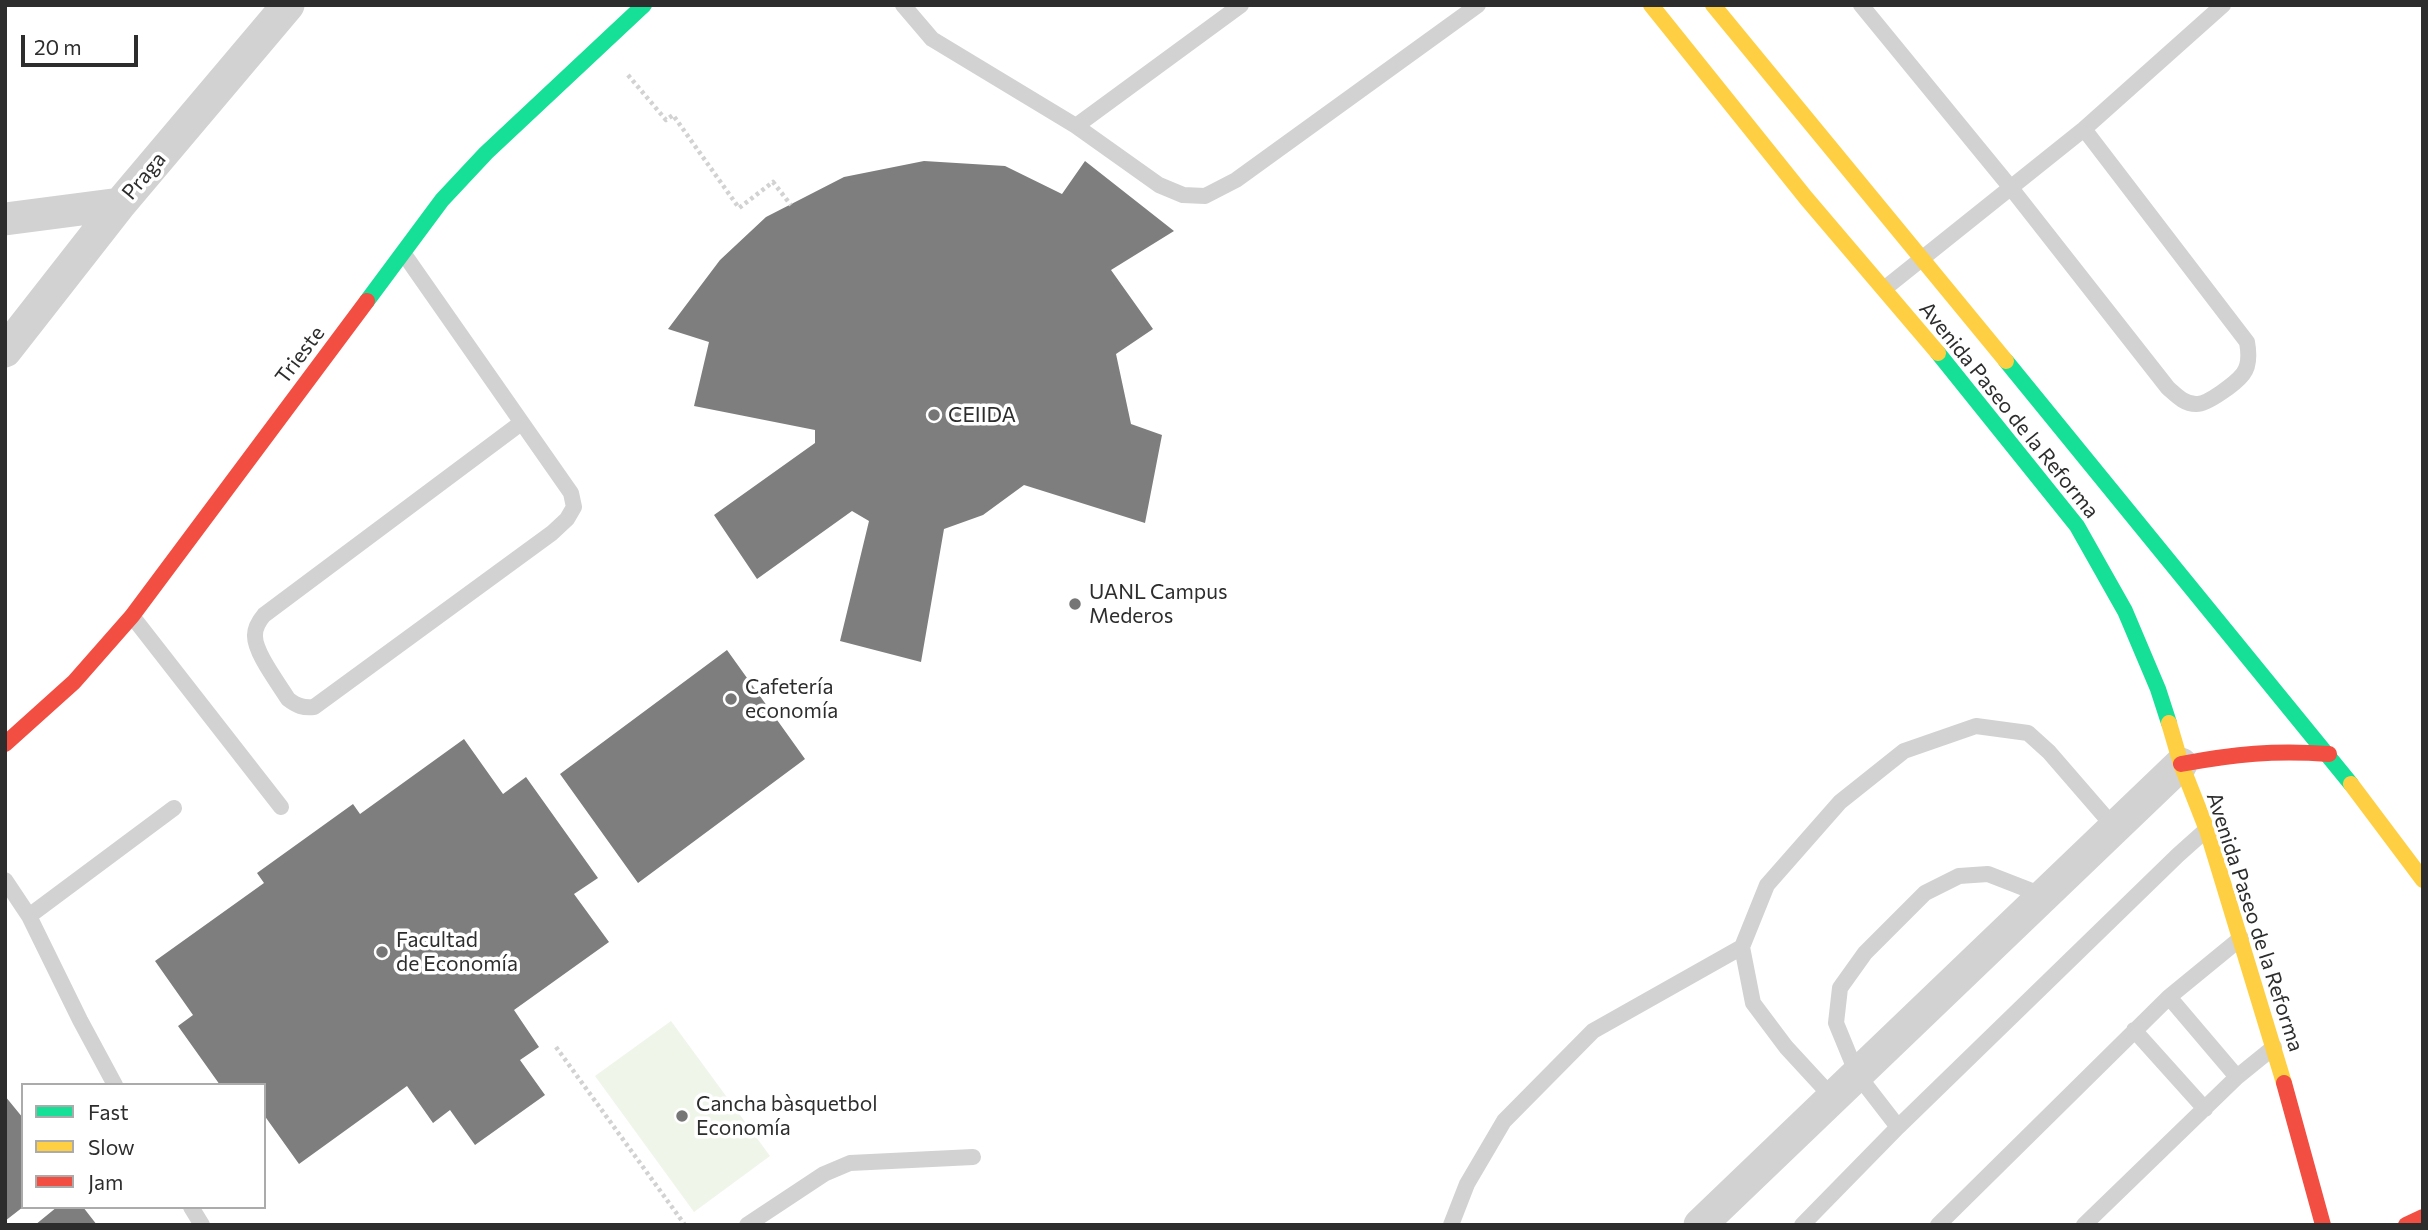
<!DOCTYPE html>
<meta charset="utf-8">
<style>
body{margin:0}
#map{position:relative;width:2428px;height:1230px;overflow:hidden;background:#fff;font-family:Commissioner,sans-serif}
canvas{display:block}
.frame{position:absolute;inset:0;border:7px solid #2d2d2d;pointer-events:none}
.legend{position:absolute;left:21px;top:1083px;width:245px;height:126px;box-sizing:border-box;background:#fff;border:2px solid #ababab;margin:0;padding:9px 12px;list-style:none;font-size:21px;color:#2d2d2d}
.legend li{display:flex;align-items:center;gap:14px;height:35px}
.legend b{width:35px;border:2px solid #ababab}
.scale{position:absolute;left:21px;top:35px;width:117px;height:32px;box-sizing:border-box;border:4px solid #2d2d2d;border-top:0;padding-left:9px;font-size:21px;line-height:24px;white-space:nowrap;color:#2d2d2d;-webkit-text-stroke:5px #fff;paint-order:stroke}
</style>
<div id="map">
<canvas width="2428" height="1230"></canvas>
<div class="frame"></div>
<ul class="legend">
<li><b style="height:9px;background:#16e098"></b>Fast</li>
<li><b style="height:9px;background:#ffcf43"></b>Slow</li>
<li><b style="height:9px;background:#f24e42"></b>Jam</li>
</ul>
<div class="scale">20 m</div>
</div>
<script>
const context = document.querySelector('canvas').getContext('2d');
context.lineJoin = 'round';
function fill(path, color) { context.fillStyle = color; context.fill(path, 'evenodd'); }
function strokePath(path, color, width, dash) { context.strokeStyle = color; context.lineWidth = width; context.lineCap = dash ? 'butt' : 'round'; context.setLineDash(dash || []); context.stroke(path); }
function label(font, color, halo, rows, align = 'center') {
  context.font = font + ' Commissioner,sans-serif'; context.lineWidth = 7; context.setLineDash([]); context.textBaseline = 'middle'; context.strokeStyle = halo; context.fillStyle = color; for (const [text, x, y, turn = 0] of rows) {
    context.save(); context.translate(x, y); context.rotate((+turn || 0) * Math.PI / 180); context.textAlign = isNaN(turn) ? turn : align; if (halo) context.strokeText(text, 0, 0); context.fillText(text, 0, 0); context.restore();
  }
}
fill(new Path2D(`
 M671,1021L770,1156L694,1212L595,1076Z`), '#f0f5ea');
fill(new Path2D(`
 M924,161L1005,166L1062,194L1085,161L1174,231L1111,270L1153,329L1116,354L1131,424L1162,435L1145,523L1024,485L983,515L944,529L921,662L840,641L869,521L852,511L757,579L714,515L815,443V430L694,406L709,342L668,329L720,260L766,217L844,177Z
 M727,650L805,759L638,883L560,774Z
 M464,739L503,794L526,777L598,878L574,894L609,942L514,1010L539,1047L520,1060L545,1095L475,1145L450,1110L433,1123L407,1086L299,1164L264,1115V1085H220L178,1026L193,1015L155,961L264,883L257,873L353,804L360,814Z
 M5,1096L23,1118V1207L5,1221Z
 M57,1207H83L97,1225H35Z`), '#7e7e7e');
strokePath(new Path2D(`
 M628,75L666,120L673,115L739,208L773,182L791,205
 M556,1047L685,1225`), '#d2d2d2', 4.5, [3.5, 3.5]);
strokePath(new Path2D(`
 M903,5L932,39L1076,126L1159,185L1183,195L1205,196L1236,180L1478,5
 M1861,5L2011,188L2168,388C2176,395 2184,404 2196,404C2207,405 2236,383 2243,374C2250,365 2249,353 2247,342L2084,129
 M1076,126L1241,5
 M404,254L571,493L574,507L567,519L552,533L314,707C303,708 297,706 288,699C279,684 254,652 255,635C255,627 259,621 264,615L521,423
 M1884,289L2084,129L2223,5
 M132,616L281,807
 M5,880L29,916L174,808
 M29,916L80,1020L115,1085
 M2169,997L2237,1077
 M2134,1030L2205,1109
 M1833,1098L1786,1047L1753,1003L1742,947L1767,885L1840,802L1904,751L1976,726L2028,733L2049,752L2114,827
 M1898,1127L1857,1074L1836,1023L1840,988L1865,953L1925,893L1959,876L1988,874L2042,895
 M191,1207L202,1225
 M747,1225L824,1174L850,1163L973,1157
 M1451,1225L1467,1184L1504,1121L1593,1031L1742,947
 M1802,1225L1898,1127L2178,855L2206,830
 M1938,1225L2169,997L2241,938
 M2084,1225L2237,1077L2274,1047`), '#d2d2d2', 16);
strokePath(new Path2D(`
 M5,219L120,204
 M5,351L120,204L288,5
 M1700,1225L2181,764`), '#d2d2d2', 33);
strokePath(new Path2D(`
 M367,301L442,200L486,153L644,5
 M1938,353L2077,526L2125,611L2158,689L2169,723
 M2006,361L2351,784`), '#16e098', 16);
strokePath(new Path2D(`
 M1651,5L1806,198L1938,353
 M1713,5L2006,361
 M2169,723L2181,764L2207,830L2284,1083
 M2351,784L2423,880`), '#ffcf43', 16);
strokePath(new Path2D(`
 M5,744L74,682L132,616L367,301
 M2181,764C2235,754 2274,750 2329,754
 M2284,1083L2323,1225
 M2406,1225L2423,1217`), '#f24e42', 16);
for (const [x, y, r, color] of [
 [934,415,7,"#767676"],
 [1075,604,7,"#767676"],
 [731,699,7,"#767676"],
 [382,952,7,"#767676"],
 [682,1116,7,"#767676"]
]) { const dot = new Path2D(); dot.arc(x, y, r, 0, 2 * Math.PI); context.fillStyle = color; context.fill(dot); strokePath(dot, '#fff', 2.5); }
label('21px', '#2d2d2d', '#fff', [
 ["Praga",144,176,-50],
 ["Trieste",300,355,-53],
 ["Avenida Paseo de la Reforma",2009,410,51],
 ["Avenida Paseo de la Reforma",2255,922,72]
]);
label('21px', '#2d2d2d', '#fff', [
 ["CEIIDA",948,415],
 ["UANL Campus",1089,592],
 ["Mederos",1089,616],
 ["Cafetería",745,687],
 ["economía",745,711],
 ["Facultad",396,940],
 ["de Economía",396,964],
 ["Cancha bàsquetbol",696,1104],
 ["Economía",696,1128]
], 'left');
</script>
